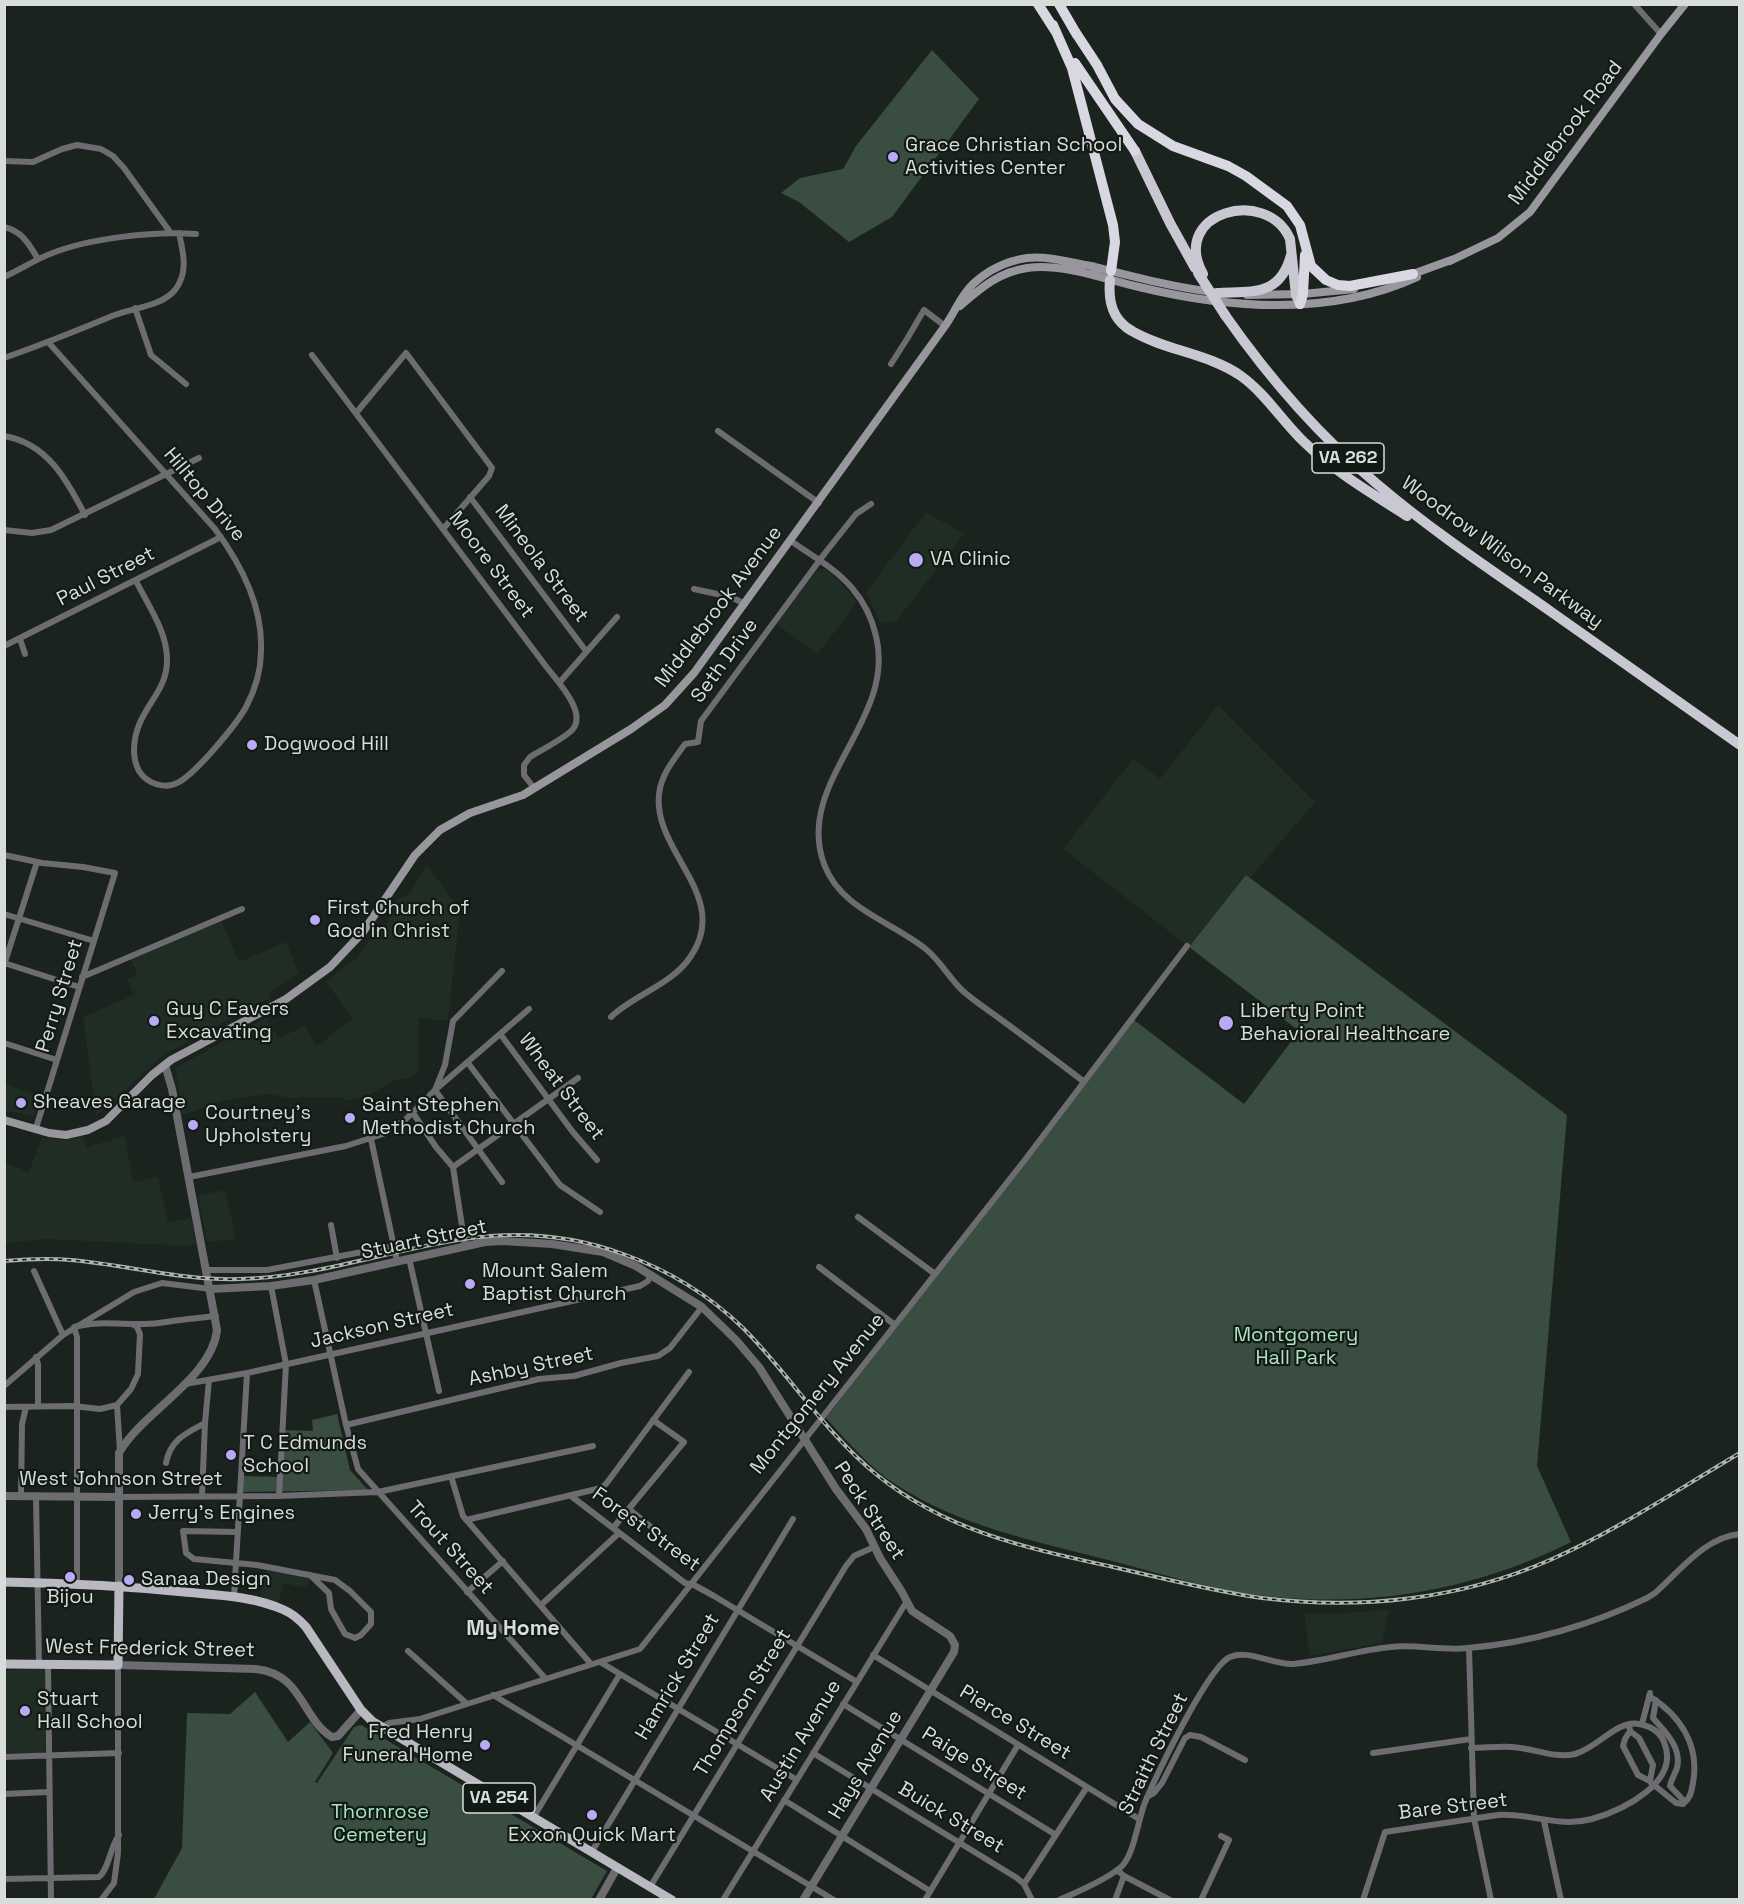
<!DOCTYPE html>
<style>
body{margin:0}
#map{position:relative;width:1744px;height:1904px;overflow:hidden;background:#1b231e;font-family:"Space Grotesk",sans-serif}
canvas{display:block}
.frame{position:absolute;inset:0;border:6px solid #d8ddda;pointer-events:none}
</style>
<div id="map">
<canvas width="1744" height="1904"></canvas>
<div class="frame"></div>
</div>
<script>
const context = document.querySelector('canvas').getContext('2d');
context.lineJoin = 'round';
function fill(path, color) { context.fillStyle = color; context.fill(path, 'evenodd'); }
function strokePath(path, color, width, dash) { context.strokeStyle = color; context.lineWidth = width; context.lineCap = dash ? 'butt' : 'round'; context.setLineDash(dash || []); context.stroke(path); }
function label(font, color, halo, rows, align = 'center') {
  context.font = font + ' "Space Grotesk",sans-serif'; context.lineWidth = 4.5; context.setLineDash([]); context.textBaseline = 'middle'; context.strokeStyle = halo; context.fillStyle = color; for (const [text, x, y, turn = 0] of rows) {
    context.save(); context.translate(x, y); context.rotate((+turn || 0) * Math.PI / 180); context.textAlign = isNaN(turn) ? turn : align; if (halo) context.strokeText(text, 0, 0); context.fillText(text, 0, 0); context.restore();
  }
}
fill(new Path2D(`
 M926,512L964,534L897,620L881,624L866,592Z
 M820,569L827,570L836,578L857,602L818,654L776,624L816,572Z
 M1218,705L1315,802L1250,878L1246,876L1189,947L1063,849L1133,759L1160,779Z
 M427,865L460,910L448,1021L419,1018V1069L413,1077L393,1081L369,1095L347,1101L340,1097L289,1098L270,1094L225,1100L183,1115L175,1068L266,1018L279,1038L305,1026L317,1046L352,1019L326,981L357,958L375,932L387,926L391,911L396,900L409,895Z
 M221,921L239,962L286,942L299,973L269,993L270,998L166,1053L96,1116L83,1017L134,995L127,979L137,974L131,959Z
 M4,1084L40,1095L34,1117L16,1112H5Z
 M125,1136L133,1182L158,1177L168,1222L191,1218L196,1244L189,1246L47,1239L5,1243V1163L29,1172L42,1138L63,1140L83,1137L87,1147Z
 M225,1190L236,1239L207,1242L198,1196Z
 M266,1569L309,1578L310,1582L304,1588L284,1583L278,1603L260,1598Z
 M1389,1610L1382,1643L1310,1656L1304,1613H1343Z
 M45,1669L46,1753H5L4,1670Z`), '#1f2d24');
fill(new Path2D(`
 M932,50L979,99L892,217L849,242L799,202L781,193L800,178L843,169L856,146Z
 M1246,875L1567,1115L1537,1466L1571,1542C1464,1596 1344,1612 1226,1590C1186,1582 1147,1570 1108,1560C1035,1541 959,1526 895,1484C869,1467 847,1441 826,1418L1134,1020L1244,1104L1299,1031L1189,947Z
 M337,1414L350,1470L368,1490L242,1492L243,1476L282,1477L284,1430L313,1431L312,1420Z
 M255,1692L288,1742L310,1722L333,1753L315,1782L317,1783L354,1727L361,1725L607,1871L591,1899H154L182,1848L187,1713L230,1714Z`), '#394d41');
strokePath(new Path2D(`
 M1634,4L1661,34
 M4,161L33,162L62,149L77,145L101,149L113,156L124,168L170,232
 M4,227C22,231 29,244 38,259
 M4,277C20,270 34,260 50,254C89,238 154,231 196,234
 M135,308L151,355L186,384
 M49,343L215,529C241,564 263,607 261,651C261,670 255,690 246,707C236,725 197,772 179,782C166,790 147,784 139,771C135,764 134,756 134,749C135,710 167,695 167,661C168,633 148,605 136,581
 M312,355L545,665C556,680 591,715 570,732C558,742 543,749 530,757L524,765V775L534,788
 M4,358C41,345 76,331 112,316C131,308 161,307 175,290C189,272 183,252 179,233
 M891,364L907,339L924,310L945,326
 M356,413L406,353L492,468L489,476L443,529
 M718,431L819,503
 M4,436C47,443 67,480 85,515
 M470,497L586,651
 M4,530L32,533L51,530L199,458
 M791,541C812,556 835,568 852,588C864,602 872,618 876,636C897,721 794,782 824,864C841,910 892,921 927,950C941,962 950,979 963,991C975,1002 990,1011 1003,1021C1030,1041 1057,1061 1083,1081
 M694,589L731,597L745,604
 M20,639L25,654
 M4,646L221,537
 M559,683L617,617
 M4,855L42,863L83,867L115,873L36,1128
 M4,914L94,941
 M4,963L79,987
 M4,965L37,862
 M82,977L242,909
 M611,1017C635,994 672,985 691,956C733,894 647,849 660,788C664,771 675,758 685,744L698,742L701,721L825,553L856,514L871,504
 M501,1035L572,1131L597,1160
 M4,1043L57,1060
 M468,1063L560,1185L600,1212
 M413,1113L436,1147L453,1167L465,1246
 M371,1139L397,1261
 M453,1167L578,1078
 M189,1177L346,1146L383,1134L405,1120L435,1090L529,1009
 M502,1182L435,1090L445,1065L453,1021L502,971
 M858,1217L935,1274
 M331,1225L337,1258
 M409,1258L439,1391
 M819,1267L895,1325
 M207,1270H267L394,1246
 M34,1271L63,1335
 M314,1280L346,1425L358,1469L545,1678
 M271,1286L286,1364L279,1496
 M36,1357L38,1364V1406
 M185,1384L247,1373L640,1286L648,1281L651,1274
 M4,1386L63,1335L134,1292L162,1283L211,1289
 M4,1407L73,1406L100,1409L117,1405
 M346,1425L539,1379L574,1376L621,1363L658,1356L670,1348L702,1307
 M120,1451L117,1405L131,1389L138,1374L140,1334L137,1327L132,1324
 M166,1463C170,1440 186,1433 205,1423
 M451,1476L463,1516L591,1664
 M21,1496L22,1424L26,1407
 M36,1496L39,1664
 M202,1496L205,1423L209,1380
 M571,1496L685,1583L694,1585L714,1596L857,1682
 M118,1497L279,1496L378,1492L593,1446
 M629,1509L650,1526
 M466,1520L601,1488L606,1484L689,1372
 M613,1528L684,1442L653,1420
 M238,1532L183,1531L186,1553L194,1559L257,1565L335,1580L350,1591L371,1612V1624L361,1635L355,1638L345,1634L331,1609L329,1593L310,1575
 M77,1583V1337L74,1327C102,1319 131,1327 159,1323C178,1320 197,1318 216,1316
 M467,1592L503,1561
 M234,1597L247,1373
 M541,1605L619,1533
 M1469,1648L1474,1818L1491,1900
 M408,1651L466,1703
 M873,1655L1139,1819
 M600,1662L797,1780
 M48,1664L51,1900
 M493,1695L834,1900
 M1649,1696C1680,1715 1700,1745 1693,1783C1691,1792 1691,1798 1683,1804L1676,1803L1654,1785
 M1656,1700L1653,1718C1665,1732 1682,1747 1677,1768C1675,1774 1671,1780 1670,1786L1685,1802
 M843,1704L1056,1835
 M1629,1724L1630,1731L1625,1739L1623,1746L1638,1775L1650,1781L1653,1786
 M1642,1724L1650,1693
 M382,1727L389,1723L420,1719L640,1649L1024,1161L1187,946
 M1630,1731L1639,1738L1653,1765L1650,1781
 M813,1753L1017,1878L1024,1884L1032,1900
 M1373,1753L1471,1739
 M4,1757L119,1753
 M4,1794L49,1792
 M1147,1797L1154,1793L1162,1783L1185,1738L1190,1735L1201,1737L1245,1760
 M784,1800L930,1891
 M533,1818L620,1674
 M1544,1821L1561,1900
 M591,1853L793,1519
 M1117,1870L1124,1876L1170,1900
 M4,1879L99,1877C109,1869 110,1847 119,1835
 M1024,1884L1087,1787
 M650,1887L846,1566L854,1556L874,1547
 M101,1900L114,1883L118,1853V1665
 M723,1900L907,1601
 M925,1900L1018,1745
 M1059,1900C1075,1893 1111,1878 1123,1865C1134,1852 1138,1822 1144,1805C1154,1779 1208,1667 1230,1657C1249,1649 1273,1665 1293,1664C1326,1661 1358,1650 1391,1647C1417,1644 1442,1651 1468,1648C1529,1643 1592,1625 1647,1598L1655,1593C1680,1571 1705,1537 1740,1534
 M1115,1900L1124,1876
 M1201,1900L1229,1840L1221,1836
 M1363,1900L1385,1832L1498,1815C1531,1813 1558,1828 1592,1819C1623,1810 1681,1782 1664,1742C1660,1732 1650,1726 1639,1724C1616,1720 1599,1747 1575,1754C1555,1759 1533,1748 1512,1747C1499,1746 1485,1748 1471,1748`), '#6d6c70', 6);
strokePath(new Path2D(`
 M211,1289L271,1286L314,1280L485,1242L502,1241L552,1244L603,1252L636,1266L702,1307L736,1340L759,1367L836,1489L866,1529L880,1558L902,1592L912,1611L950,1636L955,1645L954,1652L803,1900
 M4,1496L118,1497
 M119,1586V1453C142,1412 212,1378 217,1330L172,1089L165,1065
 M118,1665L256,1669C303,1674 301,1718 332,1737L338,1736L361,1710
 M599,1900L617,1868`), '#6d6c70', 8);
strokePath(new Path2D(`
 M1450,261L1498,238L1530,212L1661,34L1685,4
 M1410,275L1454,259
 M1247,295L1303,294L1354,289
 M960,306C981,288 999,272 1027,268C1063,263 1104,279 1139,287C1230,309 1330,317 1417,277
 M4,1120L49,1133L66,1135L88,1130L106,1121L152,1075L171,1060L286,999L330,967L363,932L415,855L440,830L470,813L523,795L631,729L665,705L694,673L945,326C955,312 961,295 973,284C988,270 1007,261 1027,258C1049,256 1069,262 1091,266C1131,276 1172,287 1213,292`), '#98979e', 8);
strokePath(new Path2D(`
 M4,1582C65,1583 124,1586 184,1592C217,1595 253,1596 284,1610C293,1614 299,1619 306,1627L361,1710L372,1721L672,1900
 M4,1664L118,1665L119,1586`), '#bab8c1', 9);
strokePath(new Path2D(`
 M1135,151L1170,223L1195,268
 M1203,274C1169,212 1267,186 1290,239L1296,295L1300,304
 M1110,280C1108,301 1112,320 1132,331C1166,351 1208,353 1241,376C1266,394 1282,421 1304,442C1335,472 1371,493 1407,516
 M1217,293C1252,291 1280,297 1291,255
 M1225,315C1269,378 1318,435 1377,484C1431,530 1491,570 1550,611C1613,655 1676,700 1740,745`), '#c9c8d2', 10);
strokePath(new Path2D(`
 M1038,4L1056,32
 M1059,4L1077,35
 M1053,25L1072,68L1113,225L1115,242L1111,271
 M1074,30L1097,65L1115,99L1138,124L1173,146L1228,166L1246,176L1287,206L1300,225L1311,266L1326,280L1338,285L1350,286L1413,274
 M1075,63L1135,151
 M1300,304L1303,294L1305,255`), '#d8d7e2', 10);
const rail = new Path2D(`
 M4,1261C27,1259 49,1258 71,1260C128,1265 183,1281 240,1279C317,1277 389,1250 464,1239C517,1231 572,1235 623,1254C668,1270 709,1295 743,1328C790,1375 825,1433 877,1475C948,1532 1027,1548 1113,1567C1162,1578 1212,1591 1262,1598C1359,1610 1459,1600 1550,1560C1616,1531 1677,1490 1740,1453`);
strokePath(rail, '#adb3af', 4);
strokePath(rail, '#121a15', 1.5, [4.5]);
strokePath(new Path2D(`
 M1198,273L1225,315`), '#c9c8d2', 10);
for (const [x, y, r, color] of [
 [893,157,6,"#baaaf6"],
 [916,560,8,"#baaaf6"],
 [252,745,6,"#baaaf6"],
 [315,920,6,"#baaaf6"],
 [154,1021,6,"#baaaf6"],
 [1226,1023,8,"#baaaf6"],
 [21,1103,6,"#baaaf6"],
 [350,1118,6,"#baaaf6"],
 [193,1125,6,"#baaaf6"],
 [470,1284,6,"#baaaf6"],
 [231,1455,6,"#baaaf6"],
 [136,1514,6,"#baaaf6"],
 [70,1577,6,"#baaaf6"],
 [129,1580,6,"#baaaf6"],
 [25,1711,6,"#baaaf6"],
 [485,1745,6,"#baaaf6"],
 [592,1815,6,"#baaaf6"]
]) { const dot = new Path2D(); dot.arc(x, y, r, 0, 2 * Math.PI); context.fillStyle = color; context.fill(dot); strokePath(dot, '#121a15', 2); }
for (const [x, y, w] of [
 [1348,458,72],
 [499,1798,72]
]) { const box = new Path2D(); box.roundRect(x - w / 2, y - 15, w, 30, 4.5); context.fillStyle = '#121a15'; context.fill(box); strokePath(box, '#d8ddda', 1.5); }
label('bold 18px', '#d8ddda', null, [
 ["VA 262",1348,458],
 ["VA 254",499,1798]
]);
label('20px', '#d8ddda', '#121a15', [
 ["Middlebrook Road",1566,133,-53],
 ["Hilltop Drive",204,495,50],
 ["Woodrow Wilson Parkway",1502,553,36],
 ["Mineola Street",541,564,53],
 ["Moore Street",491,565,53],
 ["Paul Street",106,577,-27],
 ["Middlebrook Avenue",719,607,-53],
 ["Seth Drive",725,661,-54],
 ["Perry Street",60,996,-73],
 ["Wheat Street",561,1087,53],
 ["Stuart Street",424,1240,-12],
 ["Jackson Street",382,1326,-13],
 ["Ashby Street",531,1367,-12],
 ["Montgomery Avenue",818,1394,-51],
 ["West Johnson Street",121,1480],
 ["Peck Street",869,1511,57],
 ["Forest Street",646,1530,36],
 ["Trout Street",450,1548,48],
 ["West Frederick Street",150,1649,1],
 ["Hamrick Street",678,1677,-59],
 ["Thompson Street",743,1703,-59],
 ["Pierce Street",1015,1723,31],
 ["Austin Avenue",801,1741,-59],
 ["Straith Street",1154,1754,-64],
 ["Paige Street",974,1764,32],
 ["Hays Avenue",866,1765,-59],
 ["Bare Street",1453,1807,-7],
 ["Buick Street",951,1818,31]
]);
label('20px', '#d8ddda', '#121a15', [
 ["Grace Christian School",905,146],
 ["Activities Center",905,169],
 ["VA Clinic",930,560],
 ["Dogwood Hill",264,745],
 ["First Church of",327,909],
 ["God in Christ",327,932],
 ["Guy C Eavers",166,1010],
 ["Excavating",166,1033],
 ["Liberty Point",1240,1012],
 ["Behavioral Healthcare",1240,1035],
 ["Sheaves Garage",33,1103],
 ["Saint Stephen",362,1106],
 ["Methodist Church",362,1129],
 ["Courtney's",205,1114],
 ["Upholstery",205,1137],
 ["Mount Salem",482,1272],
 ["Baptist Church",482,1295],
 ["T C Edmunds",243,1444],
 ["School",243,1467],
 ["Jerry's Engines",148,1514],
 ["Sanaa Design",141,1580],
 ["Bijou",70,1598,"center"],
 ["Stuart",37,1700],
 ["Hall School",37,1723],
 ["Fred Henry",473,1733,"right"],
 ["Funeral Home",473,1756,"right"],
 ["Exxon Quick Mart",592,1836,"center"]
], 'left');
label('20px', '#ace3c0', '#121a15', [
 ["Montgomery",1296,1336],
 ["Hall Park",1296,1359],
 ["Thornrose",380,1813],
 ["Cemetery",380,1836]
]);
label('bold 21px', '#d8ddda', '#121a15', [
 ["My Home",513,1629]
]);
</script>
